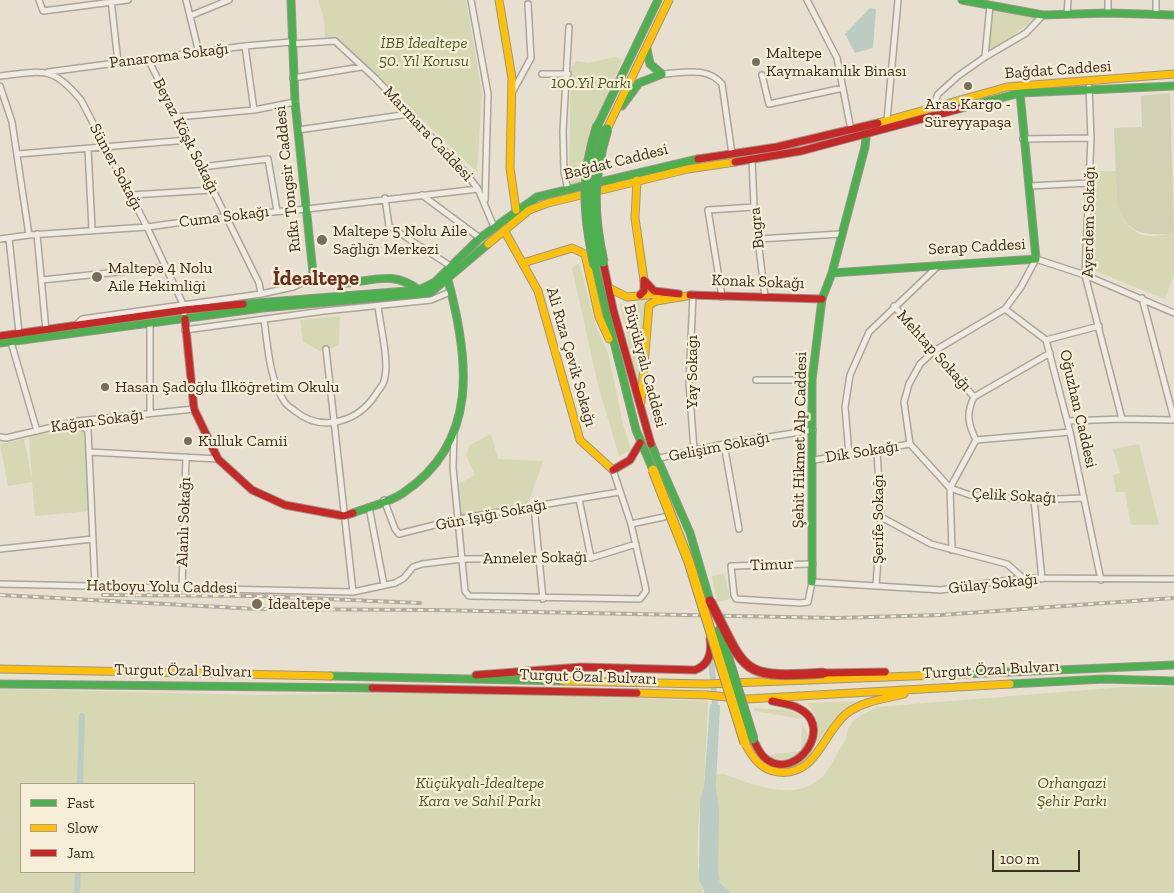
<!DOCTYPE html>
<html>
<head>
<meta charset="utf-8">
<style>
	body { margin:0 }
	#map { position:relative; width:1174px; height:893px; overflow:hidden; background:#e7e0d1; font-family:"Zilla Slab",serif }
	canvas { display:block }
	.legend { position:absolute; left:20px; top:783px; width:175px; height:90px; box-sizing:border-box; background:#f7eed8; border:1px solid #ada18e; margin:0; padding:6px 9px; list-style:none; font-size:15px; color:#3d2e20 }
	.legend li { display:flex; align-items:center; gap:10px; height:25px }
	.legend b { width:25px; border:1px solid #ada18e }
	.scale { position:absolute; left:992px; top:850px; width:88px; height:22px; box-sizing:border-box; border:2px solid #3d2e20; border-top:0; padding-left:6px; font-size:15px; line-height:18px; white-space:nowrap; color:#3d2e20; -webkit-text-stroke:4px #f7eed8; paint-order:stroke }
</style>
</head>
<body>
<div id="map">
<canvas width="1174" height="893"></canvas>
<ul class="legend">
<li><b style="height:6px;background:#4caf50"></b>Fast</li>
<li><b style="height:6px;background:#ffc107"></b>Slow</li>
<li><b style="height:6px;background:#c62828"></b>Jam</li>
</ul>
<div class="scale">100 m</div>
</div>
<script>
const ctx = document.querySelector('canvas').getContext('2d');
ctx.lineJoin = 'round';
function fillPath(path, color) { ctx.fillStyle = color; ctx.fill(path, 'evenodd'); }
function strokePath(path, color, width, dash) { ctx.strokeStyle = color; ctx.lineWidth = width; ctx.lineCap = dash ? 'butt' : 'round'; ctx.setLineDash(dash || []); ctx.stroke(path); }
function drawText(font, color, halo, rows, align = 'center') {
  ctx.font = font + ' "Zilla Slab",serif'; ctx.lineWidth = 4.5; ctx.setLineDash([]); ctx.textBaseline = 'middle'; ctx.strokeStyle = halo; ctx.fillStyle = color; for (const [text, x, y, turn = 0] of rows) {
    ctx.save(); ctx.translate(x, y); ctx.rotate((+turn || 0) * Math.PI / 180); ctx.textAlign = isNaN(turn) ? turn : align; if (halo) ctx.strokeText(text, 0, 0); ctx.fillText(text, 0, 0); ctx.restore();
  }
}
fillPath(new Path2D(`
	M318,0H466L482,93L477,172L335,37L325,38L324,19Z
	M993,9L1035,17L1034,20L995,48H989Z
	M614,57L623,59L588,139L580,183L569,184L571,67L577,61L589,63Z
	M1093,171H1116C1116,194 1115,225 1143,235C1151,238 1165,234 1174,234V275L1165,299L1090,269Z
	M579,263L596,326L608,353L623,424L631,450L619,456L598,385L572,268Z
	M645,299L639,395L620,304L630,306Z
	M340,316L339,345L322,352L303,342L300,320Z
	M84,430L91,511L35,516L32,482L8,486L0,444L24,439L32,481L29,435Z
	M491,434L498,459L543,461L528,504L460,515L457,485L475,475L466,455L470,445Z
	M1139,444L1159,525H1131L1125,492H1116L1113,475L1120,473L1113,449Z
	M724,573L730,599L717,602L712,576Z
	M1124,687H1174V893H730L720,883L718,873L716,774H724C756,786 802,805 827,771C833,762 837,753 843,744C846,740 846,735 848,730C852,718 867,712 877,707Z
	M0,689L258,695L480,692L708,701L704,787C697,807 694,876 704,893H0ZM21,784H194V872H21Z
	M856,701L836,717L816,744C820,727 818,717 807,703Z
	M754,708L787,710L801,716L802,719L754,711Z
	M802,725C821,745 790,767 769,757L767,755L801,751Z`), '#d6d7b3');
fillPath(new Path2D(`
	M1170,93L1174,234C1144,235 1127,236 1117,203L1114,128L1142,127L1141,96Z`), '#d1d1b3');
fillPath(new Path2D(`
	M870,8L876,9L873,48L855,53L845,34Z
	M710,704L720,705L716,786L719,812L718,872L720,883L731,893H705L699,880L700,800L704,787Z`), '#bcccc2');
strokePath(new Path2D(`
	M711,656L715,705
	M80,784L82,716
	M77,893L78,872`), '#bcccc2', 6);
const street = new Path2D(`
	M39,0L43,11L128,0
	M111,0L118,62
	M186,0L199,53
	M471,0L488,94L485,200
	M807,0L837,58L851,130
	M1108,13V0
	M1156,13V0
	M1067,14L1068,0
	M190,16L229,0
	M291,44L335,41L375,78L465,172L478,189L494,227
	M245,46L254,110
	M985,57L990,5
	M148,59L259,283L261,294
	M48,72L245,46L291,42
	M542,74H568
	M662,74C683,73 707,66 722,84L732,154
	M762,75L769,104L843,88
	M0,76C43,72 51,64 81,100L147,227L183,304L184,313
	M293,78L361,67
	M0,86L12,122L29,235
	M1089,87L1091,138L1085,275L1122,419
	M513,91L531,58L528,4
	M933,107L938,94L958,76L985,57L1026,33L1043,15
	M177,117L254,110L295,102
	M887,120L898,0
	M298,130L409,114
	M1023,139L1091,138
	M88,149L92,229
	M18,154L188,140
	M752,159L754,207L765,297
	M201,167L268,159L277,211
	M1029,186L1089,183
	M568,190L564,172L563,131L569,27
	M131,195L212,190
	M422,195L480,238
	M385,198L389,226L452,267
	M37,234L46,331
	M9,238L19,333
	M0,239L29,235L147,227L228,216L307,209L478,189
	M758,239L841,234
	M42,280L166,267
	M693,295L689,383L694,450
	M722,297L708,210L754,207
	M1142,298L1174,419
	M894,306L974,397
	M1005,309L1046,340L1070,432L1101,580
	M264,320C268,347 269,378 284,401C286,405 291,408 295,411C322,433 358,422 376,394C378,390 383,386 384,381C390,362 380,326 378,306
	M150,324V413
	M76,325L82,319L261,294L293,287L304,282L313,273
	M185,330L324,311L431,300L450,292
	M1046,340L1099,326
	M11,342L37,431
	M326,349L353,592
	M756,380H812
	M1067,421L1122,419L1174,420
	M73,422L88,430L95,586
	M454,432L453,468L465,591L469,596L640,599L646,591L645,585L631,524L613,470
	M0,437L6,438L78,421L194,409
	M976,440L1070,432
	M724,444L739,529
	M89,452L218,459
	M849,455L845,407L850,375L869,332L939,265
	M657,457L660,458L724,444L813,430
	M814,460L910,444
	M1083,498L1034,500L970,495L950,488L910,444L904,402L909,384L920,364L934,351L1005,309L1021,287L1036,259L1085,275L1174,313
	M579,499L591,558
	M384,500L395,529L399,534L458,519L619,492
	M1034,500L1042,579
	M534,506L543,599
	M369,507L384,585
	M881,517L931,544L1007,564L1023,578
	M631,524L664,517
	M0,549L93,539
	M952,550L950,488L976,440C968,424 966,413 974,397L1050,353
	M813,564L731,566L734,595L736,599L800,603L808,602L812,582L941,590L1023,578L1174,579
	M0,584L353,592L395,583L404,578L413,567L422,564L462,559L591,558L636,544
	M876,586L881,517L877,451
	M182,588L186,457`);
const fast = new Path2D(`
	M291,0L295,102L313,273C321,277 330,283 339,283C369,284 390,268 419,290
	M962,0L1043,15L1108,13L1174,15
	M647,49L650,64L662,74
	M974,105L1020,93L1174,86
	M622,106L639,83L662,74
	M598,125L658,0
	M595,266L636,430L653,470
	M832,273L1036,259L1020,93
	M243,304L419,290L435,282L480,238L537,197L698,159
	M0,343L263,308L430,293L488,244
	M651,444L690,533L710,601
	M353,513C368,507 389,503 403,493C480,442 469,358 448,280
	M812,582V380L822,299L832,273L865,147L867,129
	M964,674L1174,665
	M330,676L563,681
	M0,684L372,688
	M1010,684L1104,679L1174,681`);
const slow = new Path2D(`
	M499,0L512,78L510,168L516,210
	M878,123L1007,87L1174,74
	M607,129L669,0
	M637,180L635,218L644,280
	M504,230L538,291L580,440L613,470
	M488,244L529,210L548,203L688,169L735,162
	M523,263L572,248L585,254L599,317L609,339
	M609,288L627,297L658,294
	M641,402L649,305L656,301L693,295
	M0,669L330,676
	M563,681L706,684L964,674
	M637,693L707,695L747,699L1010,684
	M745,743C752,757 761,770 778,772C816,777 823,733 846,714C862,701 885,699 904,694`);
const jam = new Path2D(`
	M698,159L777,147L878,123
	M735,162L801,151L974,105
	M603,262L613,309L651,444
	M640,295L644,291V280L654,291L679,294
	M690,295L822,299
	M185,319L194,409L218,459L252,490L285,505L344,516L353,513
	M0,336L184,310L243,304
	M613,470L630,460L640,443
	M824,673L885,672
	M476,675L581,667L695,670C709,665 712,653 710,639
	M372,688L637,693
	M753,739C756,745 760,755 766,759C796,782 836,726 798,708C791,704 780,703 772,701`);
strokePath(street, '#ada599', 8);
strokePath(fast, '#9c958a', 9);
strokePath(slow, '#9c958a', 9);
strokePath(jam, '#9c958a', 9);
strokePath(street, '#efebe3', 5);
strokePath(fast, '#4caf50', 7);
strokePath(slow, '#ffc107', 7);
strokePath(jam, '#c62828', 7);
const rail = new Path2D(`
	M0,595L257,609L433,610L836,618L941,615L1174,598
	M103,595L258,596L420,603`);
strokePath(rail, '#afaaa2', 4);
strokePath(rail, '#f7eed8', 2, [5.5]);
const fastBridge = new Path2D(`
	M603,262C592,212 592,178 607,129
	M595,266C584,214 581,177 598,125
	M719,630L753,739`);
const slowBridge = new Path2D(`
	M653,470L689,562L745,743`);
const jamBridge = new Path2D(`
	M710,601C747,672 738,679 824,673`);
strokePath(fastBridge, '#928b80', 11, []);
strokePath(slowBridge, '#928b80', 11, []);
strokePath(jamBridge, '#928b80', 11, []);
strokePath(fastBridge, '#4caf50', 9);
strokePath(slowBridge, '#ffc107', 9);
strokePath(jamBridge, '#c62828', 9);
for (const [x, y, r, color] of [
	[756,62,5,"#786c5e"],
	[968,86,5,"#786c5e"],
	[322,240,6,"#786c5e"],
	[97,277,6,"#786c5e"],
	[105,387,5,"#786c5e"],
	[188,441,5,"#786c5e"],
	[257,604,6,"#786c5e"]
]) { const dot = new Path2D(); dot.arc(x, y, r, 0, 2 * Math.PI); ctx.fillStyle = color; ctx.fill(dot); strokePath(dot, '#f7eed8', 2); }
drawText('italic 16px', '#4d5a26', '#f7eed8', [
	["İBB İdealtepe",424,43],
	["50. Yıl Korusu",424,61],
	["100.Yıl Parkı",591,83],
	["Küçükyalı-İdealtepe",480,783],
	["Kara ve Sahil Parkı",480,801],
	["Orhangazi",1072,783],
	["Şehir Parkı",1072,801]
]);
drawText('16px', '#3d2e20', '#f7eed8', [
	["Maltepe",766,53],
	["Kaymakamlık Binası",766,71],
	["Aras Kargo -",968,104,"center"],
	["Süreyyapaşa",968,122,"center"],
	["Maltepe 5 Nolu Aile",333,231],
	["Sağlığı Merkezi",333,249],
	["Maltepe 4 Nolu",108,268],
	["Aile Hekimliği",108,286],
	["Hasan Şadoğlu İlköğretim Okulu",115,387],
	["Kulluk Camii",198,441],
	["İdealtepe",268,604]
], 'left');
drawText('16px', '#3d2e20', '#f7eed8', [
	["Panaroma Sokağı",169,56,-7],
	["Bağdat Caddesi",1058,70,-4],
	["Marmara Caddesi",428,134,47],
	["Beyaz Köşk Sokağı",186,136,63],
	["Bağdat Caddesi",616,162,-14],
	["Sümer Sokağı",116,167,62],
	["Rıfkı Tongsir Caddesi",288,179,-96],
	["Cuma Sokağı",224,217,-7],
	["Ayerdem Sokağı",1089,222,-89],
	["Bugra",757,228,-96],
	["Serap Caddesi",977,247,-3],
	["Konak Sokağı",758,282,2],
	["Mehtap Sokağı",934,351,48],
	["Ali Rıza Çevik Sokağı",571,357,74],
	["Büyükyalı Caddesi",645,366,75],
	["Yay Sokağı",692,372,-90],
	["Oğuzhan Caddesi",1078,409,77],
	["Kağan Sokağı",97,421,-8],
	["Şehit Hikmet Alp Caddesi",800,440,-89],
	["Gelişim Sokağı",719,447,-11],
	["Dik Sokağı",862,452,-9],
	["Çelik Sokağı",1014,496,3],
	["Gün Işığı Sokağı",491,515,-11],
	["Şerife Sokağı",878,519,-90],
	["Alanlı Sokağı",184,522,-88],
	["Anneler Sokağı",535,558,-1],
	["Timur",772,565,-2],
	["Gülay Sokağı",993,584,-6],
	["Hatboyu Yolu Caddesi",162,587,1],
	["Turgut Özal Bulvarı",991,670,-3],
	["Turgut Özal Bulvarı",183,671,1],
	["Turgut Özal Bulvarı",588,677,2]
]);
drawText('bold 21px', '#6b2e1e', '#f7eed8', [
	["İdealtepe",316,279]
]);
</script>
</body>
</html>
